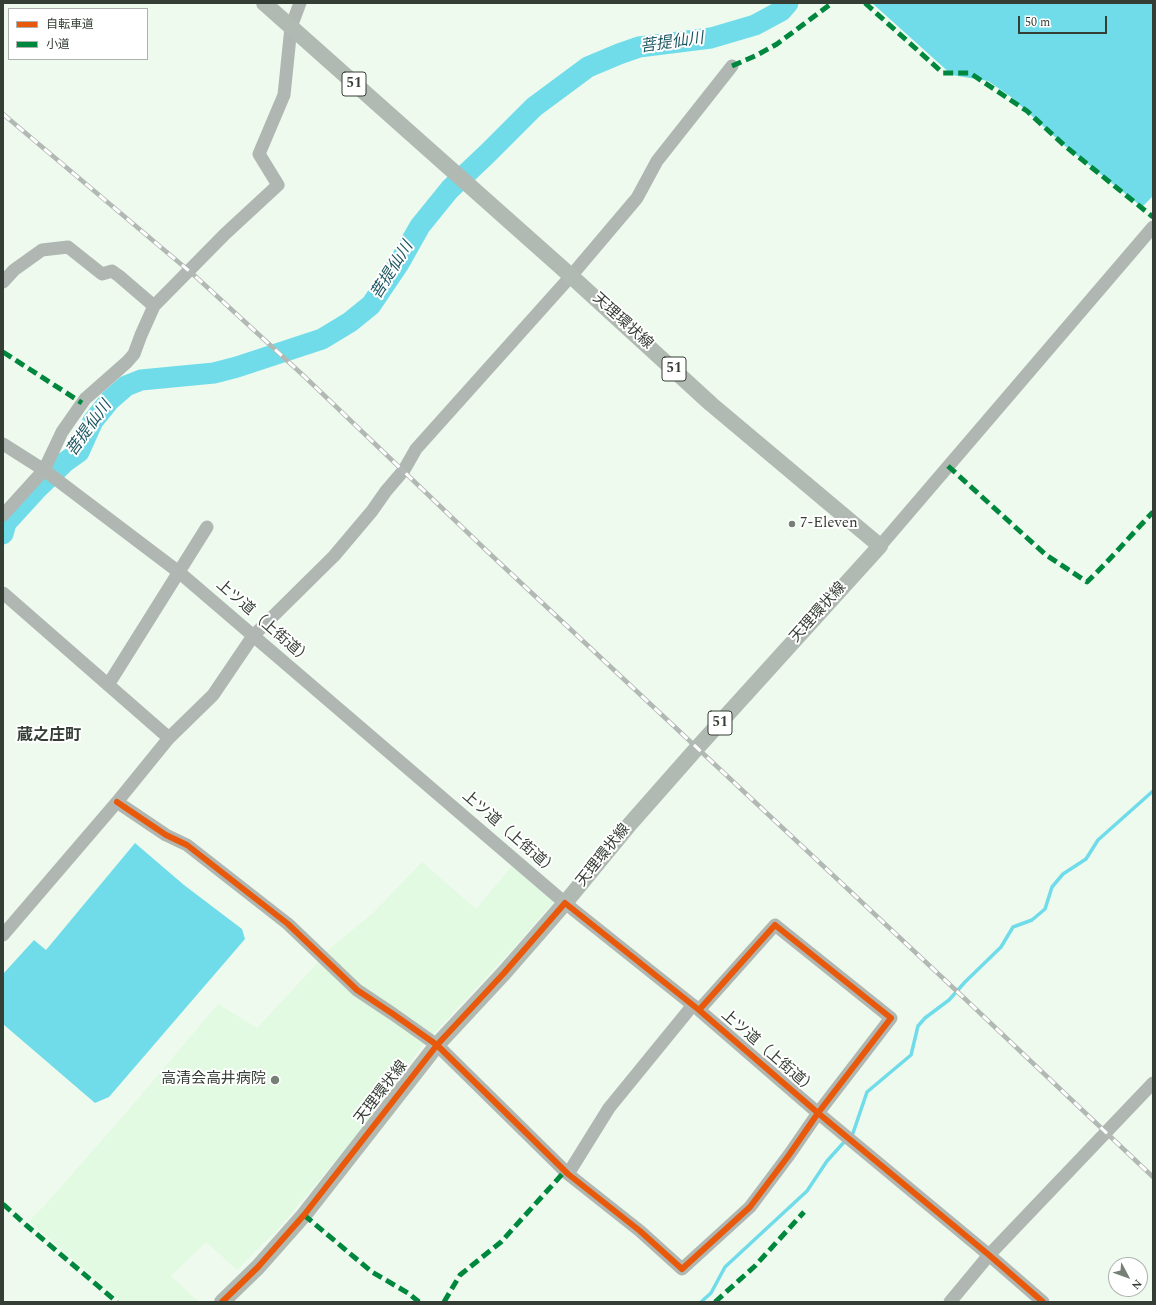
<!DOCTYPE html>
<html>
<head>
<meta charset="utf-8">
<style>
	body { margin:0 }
	#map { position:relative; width:1156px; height:1305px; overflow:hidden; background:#eefaee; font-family:Spectral,"Noto Sans JP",serif }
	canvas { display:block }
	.frame { position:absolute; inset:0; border:4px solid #353e35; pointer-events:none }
	.legend { position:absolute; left:8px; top:8px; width:140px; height:52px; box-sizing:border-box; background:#fff; border:1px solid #aeb2ae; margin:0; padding:5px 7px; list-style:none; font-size:12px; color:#353e35 }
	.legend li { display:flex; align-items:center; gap:8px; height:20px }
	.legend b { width:20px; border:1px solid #aeb2ae }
	.north { position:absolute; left:1108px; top:1257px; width:40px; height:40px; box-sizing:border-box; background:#fff; border:1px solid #aeb2ae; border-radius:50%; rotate:131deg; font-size:11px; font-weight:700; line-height:16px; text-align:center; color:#353e35 }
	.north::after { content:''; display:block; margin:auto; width:14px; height:18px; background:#768076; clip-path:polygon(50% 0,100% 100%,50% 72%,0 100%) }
	.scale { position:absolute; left:1018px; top:16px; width:89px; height:18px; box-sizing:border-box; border:2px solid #353e35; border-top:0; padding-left:5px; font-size:12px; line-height:14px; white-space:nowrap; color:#353e35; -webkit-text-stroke:3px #fff; paint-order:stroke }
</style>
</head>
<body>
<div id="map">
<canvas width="1156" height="1305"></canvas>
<div class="frame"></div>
<ul class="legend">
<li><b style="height:5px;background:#e8590c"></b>自転車道</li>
<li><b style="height:5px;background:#00873e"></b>小道</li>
</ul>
<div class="north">N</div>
<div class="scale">50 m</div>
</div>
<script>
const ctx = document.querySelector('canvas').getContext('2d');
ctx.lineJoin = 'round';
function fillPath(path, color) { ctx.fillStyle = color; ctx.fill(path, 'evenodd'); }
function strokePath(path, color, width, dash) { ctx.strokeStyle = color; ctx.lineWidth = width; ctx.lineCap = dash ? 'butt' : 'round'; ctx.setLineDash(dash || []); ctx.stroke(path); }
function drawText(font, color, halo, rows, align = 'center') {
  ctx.font = font + ' Spectral,"Noto Sans JP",serif'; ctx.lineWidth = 4; ctx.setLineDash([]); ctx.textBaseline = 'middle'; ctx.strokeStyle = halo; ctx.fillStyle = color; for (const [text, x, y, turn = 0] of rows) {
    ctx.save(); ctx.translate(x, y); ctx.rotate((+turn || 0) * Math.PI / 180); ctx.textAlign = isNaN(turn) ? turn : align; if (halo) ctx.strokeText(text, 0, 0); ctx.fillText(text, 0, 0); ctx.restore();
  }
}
fillPath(new Path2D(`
	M422,862L476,909L513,865L554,901L511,951L422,1046L359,1133L278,1229L237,1270L206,1242L171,1276L199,1302H122L29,1221L45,1205L125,1114L218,1004L257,1028L313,968L322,955L372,914Z`), '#e2f9e2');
fillPath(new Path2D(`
	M872,3H1153V196L1142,207L1065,146L1011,97L988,81L952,75Z
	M135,843L184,885L242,929L245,939L109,1097L95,1103L3,1024V974L34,940L46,950Z`), '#70dcea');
strokePath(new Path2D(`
	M850,1136L853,1133L867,1092L911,1055L918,1026L925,1018L949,1000L965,982L1001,947L1013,927L1032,920L1045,909L1052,887L1063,874L1086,859L1098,840L1153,791
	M701,1302L711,1293L725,1267L807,1191L827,1161L846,1140`), '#70dcea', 3.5);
strokePath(new Path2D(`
	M3,534L6,523L37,489L65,462L79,452L93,421L110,400L126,386L141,380L214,373L237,367L322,339L350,322L371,305L398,265L420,226L450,189L487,154L534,107L588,67L619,54L639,47L711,38L755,25L781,11L788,3`), '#70dcea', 21);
strokePath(new Path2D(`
	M3,282L14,270L42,250L68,247L102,274L112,271L119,276L154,306
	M3,444L44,470L180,573L565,903L699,1010L818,1113L989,1255L1043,1302
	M3,515L44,470L62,432L85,399L127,362L134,354L141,335L154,306L225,234L278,185L259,154L284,95L291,27L300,3
	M880,546L1153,227
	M3,593L169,738
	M108,685L207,527
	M117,802L166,835L187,845L288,924L357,990L393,1014L437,1045L568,1174L640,1231L682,1269L750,1207L789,1155L818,1113L891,1018L775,925L699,1010
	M3,935L117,802L169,738L213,695L253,636L334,556L372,511L386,491L404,470L416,449L571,276L637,198L657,161L732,66
	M568,1174L609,1108L693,1005
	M950,1302L989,1255L1153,1083`), '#b0b7b3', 13);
strokePath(new Path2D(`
	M222,1302L258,1267L304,1215L437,1045L504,973L565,903L630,824L697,748L880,546L711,404L571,276L264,3`), '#b1b9b3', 16);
const rail = new Path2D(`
	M3,114L195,276L305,377L488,552L962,996L1153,1177`);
strokePath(rail, '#b2b9b4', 4.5);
strokePath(rail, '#fff', 3, [9]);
strokePath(new Path2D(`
	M865,3L943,73H970L1027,111L1065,146L1153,217
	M732,66L757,55L777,44L832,3
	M3,352L82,403
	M948,466L1046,555L1087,582C1110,560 1131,535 1153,512
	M3,1204L26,1225L117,1302
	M304,1215L372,1272L408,1293L419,1302
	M444,1302L460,1275L501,1242L565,1171
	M715,1302L755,1266L804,1212`), '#00873e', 5, [10, 5]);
strokePath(new Path2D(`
	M117,802L166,835L187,845L288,924L357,990L393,1014L437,1045L568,1174L640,1231L682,1269L750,1207L789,1155L818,1113L891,1018L775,925L699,1010
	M222,1302L258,1267L304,1215L437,1045L504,973L565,903L699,1010L818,1113L989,1255L1043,1302`), '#e8590c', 6);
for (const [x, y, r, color] of [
	[792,524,4,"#768076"],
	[275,1080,5,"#768076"]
]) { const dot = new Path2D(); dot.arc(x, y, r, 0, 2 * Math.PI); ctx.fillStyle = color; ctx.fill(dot); strokePath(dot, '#fff', 1.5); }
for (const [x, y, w] of [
	[354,84,24],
	[674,369,24],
	[720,723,24]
]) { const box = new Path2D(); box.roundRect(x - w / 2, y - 12, w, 24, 3); ctx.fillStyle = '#fff'; ctx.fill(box); strokePath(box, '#353e35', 1); }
drawText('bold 14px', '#353e35', null, [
	["51",354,84],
	["51",674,369],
	["51",720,723]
]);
drawText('15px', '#353e35', '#fff', [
	["天理環状線",622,322,42],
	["天理環状線",819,613,-48],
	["上ツ道（上街道）",263,623,41],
	["上ツ道（上街道）",509,834,41],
	["天理環状線",604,856,-51],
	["上ツ道（上街道）",768,1053,41],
	["天理環状線",382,1093,-52]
]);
drawText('15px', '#353e35', '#fff', [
	["7-Eleven",800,524],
	["高清会高井病院",266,1080,"right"]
], 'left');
drawText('italic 16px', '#1c5761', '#fff', [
	["菩提仙川",672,44,-8],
	["菩提仙川",393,271,-58],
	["菩提仙川",90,429,-54]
]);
drawText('bold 16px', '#353e35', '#fff', [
	["蔵之庄町",49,737]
]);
</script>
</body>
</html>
